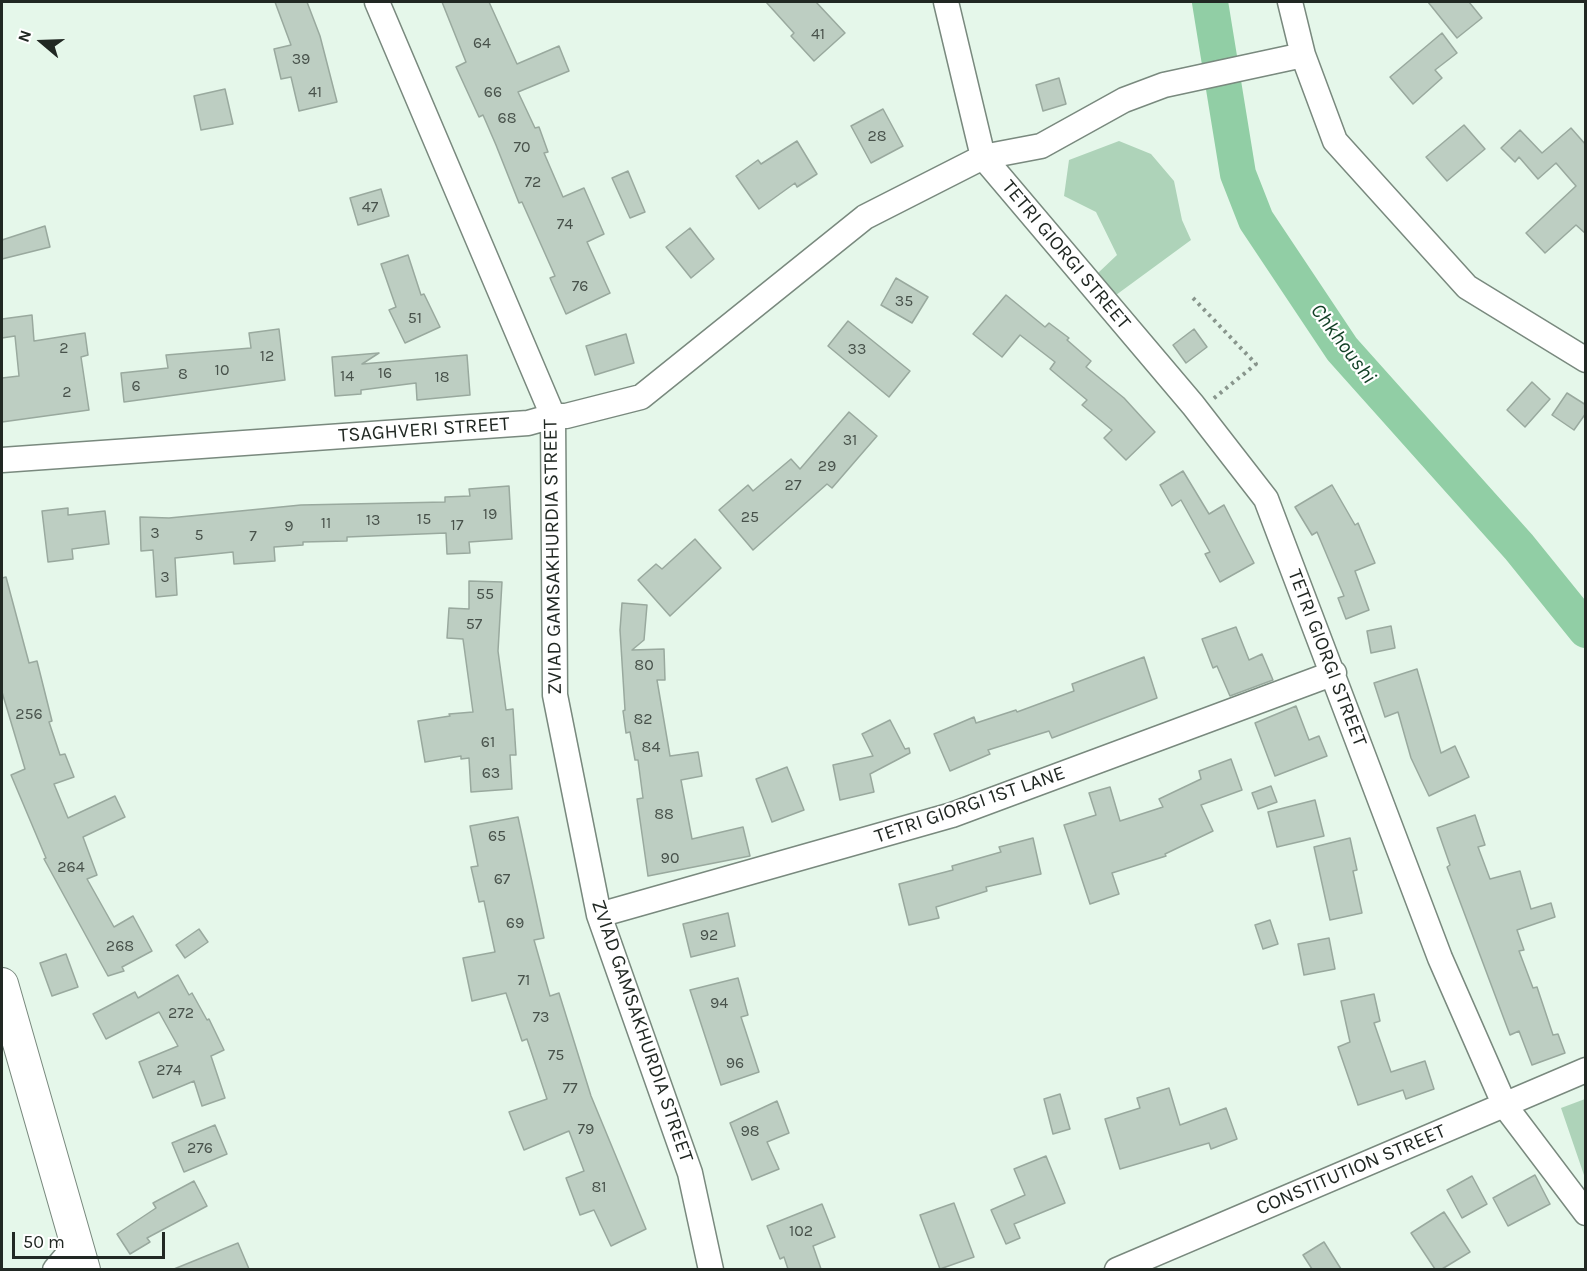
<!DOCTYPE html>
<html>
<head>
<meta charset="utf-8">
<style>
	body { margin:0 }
	#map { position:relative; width:1587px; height:1271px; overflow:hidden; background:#e5f7ea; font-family:Karla,sans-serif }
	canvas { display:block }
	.frame { position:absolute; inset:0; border:3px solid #212823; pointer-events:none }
	.north { position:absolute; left:12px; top:12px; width:60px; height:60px; -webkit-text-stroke:4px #fff; paint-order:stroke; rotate:289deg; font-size:16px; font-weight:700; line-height:24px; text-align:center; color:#212823 }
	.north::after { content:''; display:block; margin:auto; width:21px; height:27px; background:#212823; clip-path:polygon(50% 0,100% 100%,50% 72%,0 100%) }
	.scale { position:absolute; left:12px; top:1232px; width:153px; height:27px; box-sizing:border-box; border:3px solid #212823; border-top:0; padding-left:8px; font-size:18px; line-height:21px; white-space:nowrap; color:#212823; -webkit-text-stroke:4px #fff; paint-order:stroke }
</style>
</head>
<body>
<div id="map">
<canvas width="1587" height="1271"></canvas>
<div class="frame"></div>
<div class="north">N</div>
<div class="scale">50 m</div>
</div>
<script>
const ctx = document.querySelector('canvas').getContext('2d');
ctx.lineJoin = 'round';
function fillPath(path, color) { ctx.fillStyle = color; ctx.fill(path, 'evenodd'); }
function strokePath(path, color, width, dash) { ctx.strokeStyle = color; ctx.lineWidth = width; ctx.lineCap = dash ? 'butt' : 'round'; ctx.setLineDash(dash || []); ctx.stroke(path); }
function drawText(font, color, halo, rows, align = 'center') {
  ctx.font = font + ' Karla,sans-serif'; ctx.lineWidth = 4.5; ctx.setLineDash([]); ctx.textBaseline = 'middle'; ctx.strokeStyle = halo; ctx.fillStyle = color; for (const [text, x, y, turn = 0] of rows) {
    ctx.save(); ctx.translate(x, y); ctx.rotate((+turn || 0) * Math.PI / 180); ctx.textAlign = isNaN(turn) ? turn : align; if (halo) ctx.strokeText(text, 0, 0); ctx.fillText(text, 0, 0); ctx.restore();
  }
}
fillPath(new Path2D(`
	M1119,141L1151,154L1174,181L1182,220L1191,240L1116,295L1098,273L1117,255L1096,212L1064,196L1069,160Z
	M1585,1099H1586L1585,1178L1561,1108Z`), '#aed3b9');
strokePath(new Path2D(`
	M1210,2L1238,174L1256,220L1342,349L1519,547L1586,630`), '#91cea5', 36);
const building = new Path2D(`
	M275,2H307L320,36L337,102L299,111L291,77L281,79L274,49L291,45Z
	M442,2H489L517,64L559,46L569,71L518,92L535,128L539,127L548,152L544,153L563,197L584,188L604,234L587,242L610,293L566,314L550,278L555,276L522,202L519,203L496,145L483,115L479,117L456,67L466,62Z
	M766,2H816L845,33L814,61L791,36L794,33Z
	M1428,2H1469L1482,18L1457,38Z
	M1442,33L1457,53L1435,70L1442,78L1413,104L1390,77Z
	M1059,78L1066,104L1043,111L1036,85Z
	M225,89L233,124L201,130L194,96Z
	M883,109L903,146L871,163L851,126Z
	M1464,125L1485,149L1447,181L1426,157Z
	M1571,128L1586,145V234L1576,225L1545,253L1526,233L1576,186L1556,163L1538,179L1519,157L1515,162L1501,148L1520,130L1542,153Z
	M797,141L817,174L797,187L795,183L759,209L736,176L758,160L761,164Z
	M628,171L645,212L630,218L612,178Z
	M381,189L389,216L358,225L350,198Z
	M45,226L50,247L2,259V240Z
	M690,228L714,259L691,278L666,247Z
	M408,255L421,295L424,294L440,327L405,343L389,310L396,307L381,264Z
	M896,278L928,297L912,323L881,305Z
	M1006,295L1045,327L1049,323L1069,338L1067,340L1091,361L1086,367L1124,398L1155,432L1126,460L1104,438L1112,430L1082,405L1087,400L1050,369L1055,362L1020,335L1002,357L973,334Z
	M32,315L34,341L85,333L88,355L81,357L89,410L2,422V378L19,376L15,336L2,338V319Z
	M848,321L910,371L889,397L828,346Z
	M279,329L285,380L124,402L121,373L168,368L166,355L251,348L249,333Z
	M1194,329L1207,347L1186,363L1173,345Z
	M626,334L634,363L595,375L586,346Z
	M379,353L362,364L467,355L470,395L417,400L416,383L361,390V394L335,396L332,357Z
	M1532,382L1550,399L1525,427L1507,410Z
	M1567,393L1586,405V413L1574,430L1552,415Z
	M849,412L877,436L832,488L827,484L753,550L719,510L748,485L753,491L791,459L800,469Z
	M1183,471L1209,514L1224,505L1254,563L1220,582L1205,554L1210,552L1181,500L1172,506L1160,485Z
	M1332,485L1355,525L1358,523L1375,563L1355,571L1369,610L1346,619L1338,598L1344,596L1317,532L1312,535L1295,507Z
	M509,486L512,539L469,542L470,553L447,554L446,533L347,537V541L303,542V545L274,547L275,561L234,564L233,552L175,558L177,595L156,597L153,550L141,551L140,517L169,518L301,505L445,502V497L470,496L469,489Z
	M68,508V515L105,511L109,544L72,549L73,559L48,562L42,511Z
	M695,539L721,568L670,616L638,580L656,564L662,569Z
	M6,577L29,663L37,661L52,721L49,722L60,755L65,754L74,777L54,784L68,818L115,796L125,817L83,837L97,875L87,879L114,927L133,916L152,951L122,967L124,971L108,976L44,859L46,858L11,775L25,769L2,692V578Z
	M469,581L502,582L498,651L506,710L513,709L516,755H510L512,789L471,792L469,758L461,759V756L425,762L418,721L450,716L449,714L473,712L463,639L447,638L449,608L469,609Z
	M622,603L647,605L644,640L632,650L664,649L665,680H657L670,756L698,752L702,776L681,780L692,839L743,827L750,856L648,876L637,799L643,798L638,760H635L630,732L626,733L623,711L625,710L620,630Z
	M1391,626L1395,648L1371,653L1367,631Z
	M1236,627L1249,660L1262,654L1273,680L1230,696L1217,666L1213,668L1202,639Z
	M1144,657L1157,698L1052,738L1049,731L988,750L990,754L950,771L934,734L974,717L976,723L1016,710L1017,712L1074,691L1072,684Z
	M1417,669L1441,753L1455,746L1469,777L1429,796L1411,758L1398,712L1385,717L1374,683Z
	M1296,706L1309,740L1319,736L1327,756L1275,776L1255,723Z
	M890,720L905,749L909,748L910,753L870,774L874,792L840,800L833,765L873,756L862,734Z
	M1231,759L1242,790L1201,805L1213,831L1165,854L1166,856L1112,873L1119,894L1090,904L1064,825L1096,815L1089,793L1110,787L1120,821L1163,807L1159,799L1201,779L1199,771Z
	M787,767L804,810L772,822L756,779Z
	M1271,786L1277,802L1258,809L1252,793Z
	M1315,800L1324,836L1277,847L1268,812Z
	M1475,815L1485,845L1478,847L1490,879L1520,871L1531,909L1551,903L1555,917L1517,930L1524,950L1519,951L1533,988L1537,987L1553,1035L1558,1034L1565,1053L1532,1065L1519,1031L1510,1035L1447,867L1450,865L1437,828Z
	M518,817L544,938L534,940L550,996L559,993L591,1096L646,1229L611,1246L594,1210L580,1215L566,1178L584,1171L569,1131L524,1150L509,1112L547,1099L527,1039L522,1041L506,993L472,1001L463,958L495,952L484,901L479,902L471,867L478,866L470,826Z
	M1033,838L1041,874L986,887L987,891L936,907L939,918L909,925L899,884L953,870L952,866L1001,852L999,847Z
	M1350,838L1357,870L1353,871L1362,913L1330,920L1314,847Z
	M728,913L735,946L691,957L683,924Z
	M1270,920L1278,944L1263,949L1255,925Z
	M199,929L208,942L185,958L176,945Z
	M1329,938L1335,969L1304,975L1298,944Z
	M66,954L78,987L52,996L40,963Z
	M178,975L189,995L192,993L207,1020L209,1019L224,1050L211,1056L225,1098L202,1106L194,1081L153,1098L139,1062L178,1046L159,1012L106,1039L93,1014L135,992L138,998Z
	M738,978L748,1015L741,1017L759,1072L721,1085L690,990Z
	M1374,994L1380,1021L1374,1023L1391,1072L1425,1061L1434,1089L1406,1099L1403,1090L1358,1105L1338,1047L1350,1042L1341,1001Z
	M1169,1088L1180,1125L1226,1108L1237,1139L1211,1149L1209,1143L1120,1169L1105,1119L1140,1108L1137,1098Z
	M1060,1094L1070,1129L1053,1134L1044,1099Z
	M777,1101L789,1133L767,1142L779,1169L752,1180L730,1123Z
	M215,1125L227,1154L184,1172L172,1143Z
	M1046,1156L1065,1203L1014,1224L1020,1238L1006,1244L991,1210L1025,1195L1014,1169Z
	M1535,1175L1550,1204L1508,1226L1493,1198Z
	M1472,1176L1487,1204L1462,1218L1447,1190Z
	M194,1181L207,1206L147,1238L150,1242L130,1254L117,1234L156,1208L153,1203Z
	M954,1203L974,1257L940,1269L920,1215Z
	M822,1204L835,1237L813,1246L821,1269H788L784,1257L780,1259L767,1226Z
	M1444,1212L1470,1252L1442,1269H1435L1411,1233Z
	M1324,1242L1341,1269H1312L1303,1255Z
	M238,1243L249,1269H174Z`);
fillPath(building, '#bdcec2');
strokePath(building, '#99a99e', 1.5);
const minor = new Path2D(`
	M377,2L553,416L555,695L599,915L690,1173L711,1270
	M946,2L983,157L1193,405L1266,499L1440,958L1505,1106L1586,1213
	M1290,2L1303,55L1335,141L1467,287L1586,360
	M2,460L528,423L553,416H566L641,397L865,217L983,157L1041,146L1124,100L1164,85L1303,55
	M599,915L952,815L1334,673
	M55,1270L76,1245
	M1117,1270L1586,1070`);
const major = new Path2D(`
	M2,984L84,1270`);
strokePath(minor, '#79897e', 27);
strokePath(major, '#79897e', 34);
strokePath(new Path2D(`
	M1193,298L1256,364L1213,399`), '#88958c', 4, [3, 4.5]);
strokePath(minor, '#fff', 24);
strokePath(major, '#fff', 32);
drawText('16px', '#48524b', null, [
	["41",818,34],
	["64",482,43],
	["39",301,59],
	["41",315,92],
	["66",493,92],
	["68",507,118],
	["28",877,136],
	["70",522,147],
	["72",533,182],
	["47",370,207],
	["74",565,224],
	["76",580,286],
	["35",904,301],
	["51",415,318],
	["2",64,348],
	["33",857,349],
	["12",267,356],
	["10",222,370],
	["16",385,373],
	["8",183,374],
	["14",347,376],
	["18",442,377],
	["6",136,386],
	["2",67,392],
	["31",850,440],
	["29",827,466],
	["27",793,485],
	["19",490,514],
	["25",750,517],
	["15",424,519],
	["13",373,520],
	["11",326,523],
	["17",457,525],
	["9",289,526],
	["3",155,533],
	["5",199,535],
	["7",253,536],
	["3",165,577],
	["55",485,594],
	["57",474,624],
	["80",644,665],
	["256",29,714],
	["82",643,719],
	["61",488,742],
	["84",651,747],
	["63",491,773],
	["88",664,814],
	["65",497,836],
	["90",670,858],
	["264",71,867],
	["67",502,879],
	["69",515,923],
	["92",709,935],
	["268",120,946],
	["71",524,980],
	["94",719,1003],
	["272",181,1013],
	["73",541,1017],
	["75",556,1055],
	["96",735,1063],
	["274",169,1070],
	["77",570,1088],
	["79",586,1129],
	["98",750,1131],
	["276",200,1148],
	["81",599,1187],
	["102",801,1231]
]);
drawText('20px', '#212823', '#fff', [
	["TETRI GIORGI STREET",1066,255,50],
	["TSAGHVERI STREET",424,430,-4],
	["ZVIAD GAMSAKHURDIA STREET",553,557,-91],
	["TETRI GIORGI STREET",1327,658,69],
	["TETRI GIORGI 1ST LANE",970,805,-19],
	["ZVIAD GAMSAKHURDIA STREET",642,1031,71],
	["CONSTITUTION STREET",1351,1170,-23]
]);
drawText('italic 21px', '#103f24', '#fff', [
	["Chkhoushi",1343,344,53]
]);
</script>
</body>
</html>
